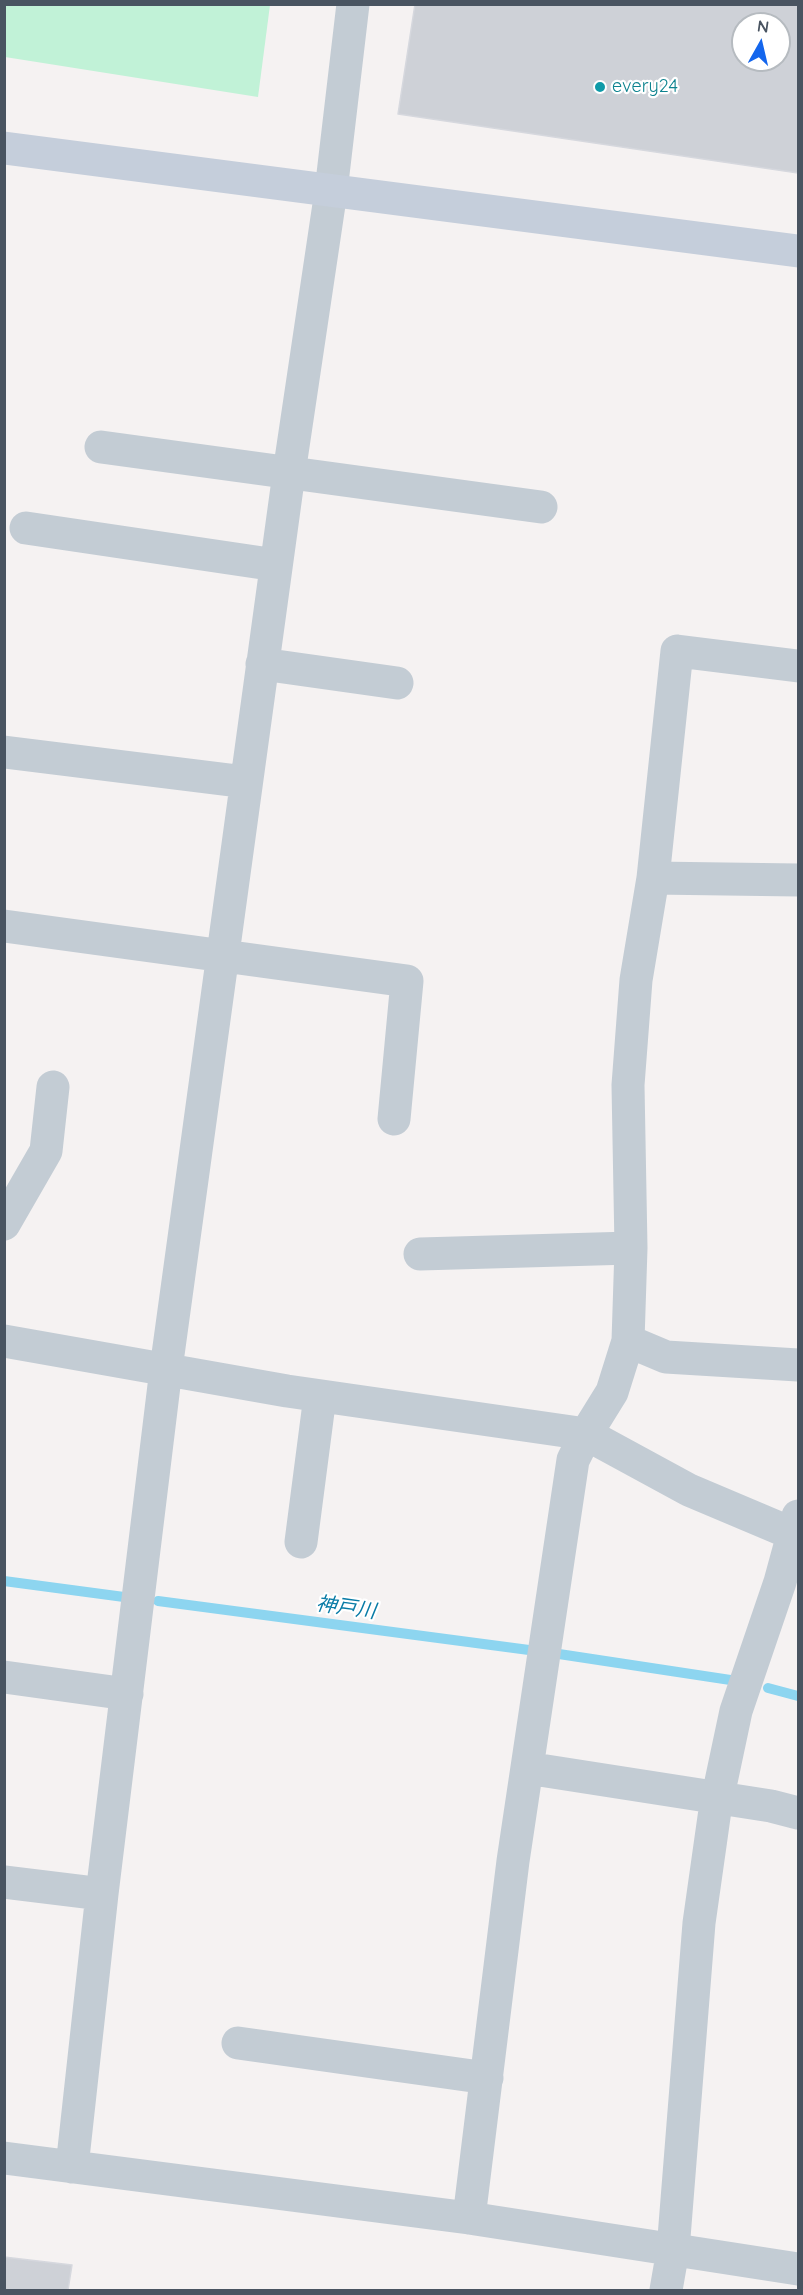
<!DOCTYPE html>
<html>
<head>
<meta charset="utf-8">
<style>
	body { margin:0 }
	#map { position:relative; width:803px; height:2295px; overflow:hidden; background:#f5f2f2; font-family:Quicksand,sans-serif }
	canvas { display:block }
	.frame { position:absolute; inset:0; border:6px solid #495461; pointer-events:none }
	.north { position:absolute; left:731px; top:12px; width:60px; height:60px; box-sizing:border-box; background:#fff; border:2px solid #b6bbc0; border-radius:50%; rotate:8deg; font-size:16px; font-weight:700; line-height:24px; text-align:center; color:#495461 }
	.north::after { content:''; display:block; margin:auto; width:21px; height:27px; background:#1466ed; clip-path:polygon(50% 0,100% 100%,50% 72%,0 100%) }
</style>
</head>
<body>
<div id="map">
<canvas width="803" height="2295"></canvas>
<div class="frame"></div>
<div class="north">N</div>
</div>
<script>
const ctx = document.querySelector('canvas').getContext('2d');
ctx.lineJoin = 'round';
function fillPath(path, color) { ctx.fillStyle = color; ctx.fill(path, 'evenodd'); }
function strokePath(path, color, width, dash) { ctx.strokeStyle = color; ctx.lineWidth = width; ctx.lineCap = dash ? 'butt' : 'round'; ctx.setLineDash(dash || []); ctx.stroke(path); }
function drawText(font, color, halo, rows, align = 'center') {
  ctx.font = font + ' Quicksand,"Noto Sans JP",sans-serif'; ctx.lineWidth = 4.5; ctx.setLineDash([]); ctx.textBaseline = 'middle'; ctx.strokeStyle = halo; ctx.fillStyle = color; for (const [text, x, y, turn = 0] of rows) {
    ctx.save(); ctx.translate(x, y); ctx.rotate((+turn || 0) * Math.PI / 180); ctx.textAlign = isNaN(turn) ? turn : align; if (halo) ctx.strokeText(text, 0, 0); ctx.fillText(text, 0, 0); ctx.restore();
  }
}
fillPath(new Path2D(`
	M4,5H270L258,97L5,57Z`), '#c1f2d7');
strokePath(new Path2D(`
	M4,1581L124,1597
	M158,1601L529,1650
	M559,1654L737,1681
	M768,1688L798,1696`), '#8dd5f0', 10);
const building = new Path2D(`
	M415,4H798V173L398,114ZM743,24H779V60H743Z
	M4,2257L72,2265L68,2290H4Z`);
fillPath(building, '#ced1d7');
strokePath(building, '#d6d8de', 1.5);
strokePath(new Path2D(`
	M101,447L541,507
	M26,528L276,565
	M262,664L397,683
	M4,752L246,782
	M653,878L798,880
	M4,926L407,981L394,1119
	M4,1224L46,1151L53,1087
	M420,1254L631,1248
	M4,1341L287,1391L586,1434L689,1490L798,1536
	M628,1341L666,1357L798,1365
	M301,1542L320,1396
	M4,1677L127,1694
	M527,1768L771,1806L798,1813
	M4,1882L102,1894
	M238,2043L487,2078
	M4,2158L469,2218L798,2269
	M72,2167L102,1894L166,1369L289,473L331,191L353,4
	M469,2218L513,1861L573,1460L586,1434L612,1392L628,1341L631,1248L628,1085L636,980L653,878L677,651L798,666
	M666,2290L673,2250L699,1923L715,1810L736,1711L780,1582L798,1516`), '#c3ccd4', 33);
strokePath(new Path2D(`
	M4,148L798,251`), '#c5cedb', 33);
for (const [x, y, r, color] of [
	[600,87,6,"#0f9aa8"]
]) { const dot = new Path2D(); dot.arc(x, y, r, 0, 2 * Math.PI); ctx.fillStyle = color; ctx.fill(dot); strokePath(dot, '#fff', 2); }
drawText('18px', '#0d838f', '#fff', [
	["every24",612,87]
], 'left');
drawText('italic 20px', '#087ba6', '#fff', [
	["神戸川",346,1608,8]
]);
</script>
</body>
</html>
